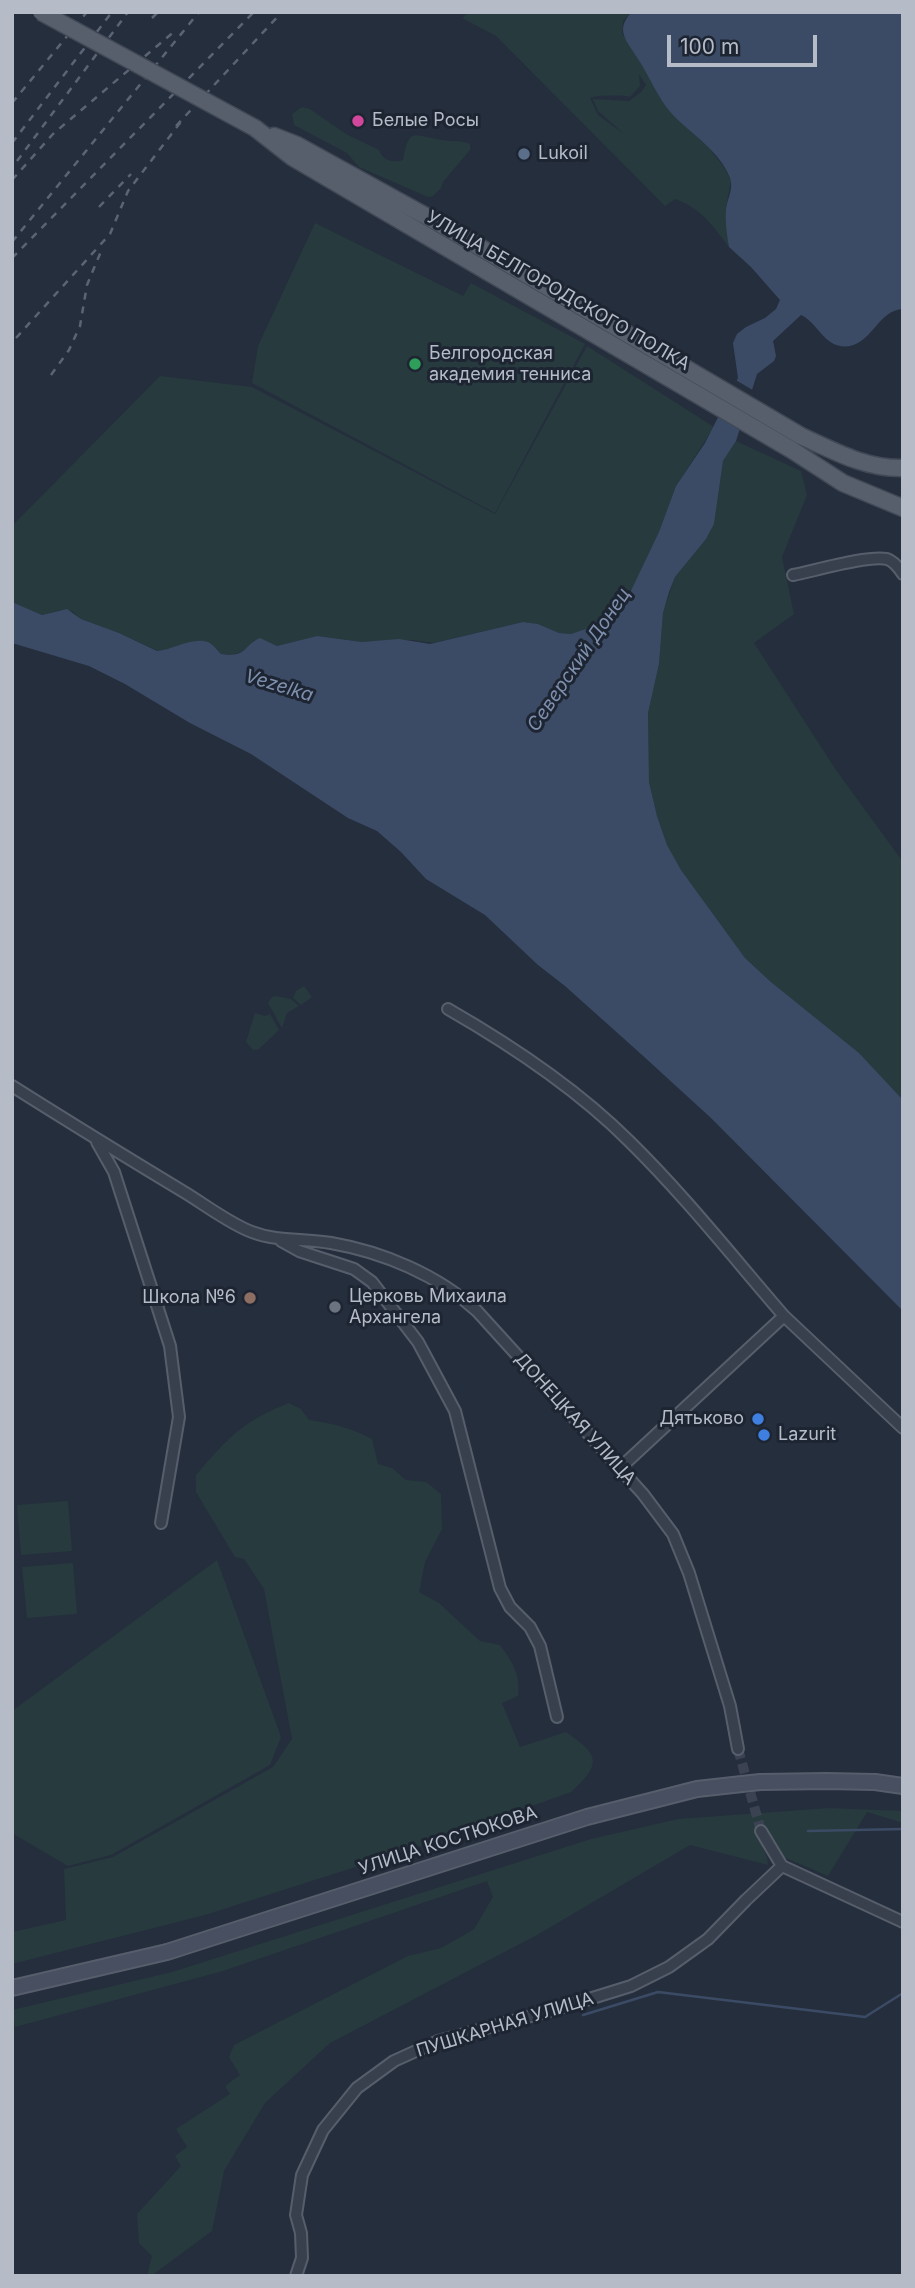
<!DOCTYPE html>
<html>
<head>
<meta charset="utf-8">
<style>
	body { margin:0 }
	#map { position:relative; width:915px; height:2288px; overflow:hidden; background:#252e3d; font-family:Inter,sans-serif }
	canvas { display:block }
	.frame { position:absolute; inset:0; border:14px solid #b5bcc8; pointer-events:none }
	.scale { position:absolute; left:667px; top:35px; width:150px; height:32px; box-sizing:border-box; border:4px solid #b5bcc8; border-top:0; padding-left:9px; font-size:21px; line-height:24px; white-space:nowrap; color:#b5bcc8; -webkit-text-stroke:5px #1e2532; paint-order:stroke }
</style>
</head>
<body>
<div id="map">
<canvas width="915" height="2288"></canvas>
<div class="frame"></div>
<div class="scale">100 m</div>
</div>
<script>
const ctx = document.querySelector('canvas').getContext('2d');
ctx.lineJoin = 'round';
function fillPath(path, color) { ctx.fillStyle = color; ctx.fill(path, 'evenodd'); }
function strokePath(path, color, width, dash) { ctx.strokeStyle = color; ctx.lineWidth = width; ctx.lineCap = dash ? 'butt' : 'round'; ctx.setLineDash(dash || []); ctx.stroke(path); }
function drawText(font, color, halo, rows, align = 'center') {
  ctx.font = font + ' Inter,sans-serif'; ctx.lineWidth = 6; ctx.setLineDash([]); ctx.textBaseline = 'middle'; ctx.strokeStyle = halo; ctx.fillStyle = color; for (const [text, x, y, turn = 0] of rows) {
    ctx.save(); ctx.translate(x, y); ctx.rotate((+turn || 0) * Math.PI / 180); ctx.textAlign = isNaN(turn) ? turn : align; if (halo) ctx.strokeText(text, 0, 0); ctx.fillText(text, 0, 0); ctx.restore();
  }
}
fillPath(new Path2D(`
	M469,12H632L623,21L622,33L633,51L644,62L673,115L708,147L724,167L731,181L726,206L729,247C713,226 701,208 675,199L665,206L496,36L462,18ZM639,74L646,85L641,92L629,101L593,99L598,111L624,134L598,115L590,98C596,95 622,95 630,97L640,86Z
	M302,107L310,109L346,134L379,150C383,161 393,163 403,160C409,125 415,136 442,140C452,142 461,140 470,144V150L443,182L441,188L433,196L428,197L359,167L347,153L294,125L292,114Z
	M315,223L463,296L471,283L585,344L495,513L252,383L258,346Z
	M587,346L714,427L676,486L659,533L620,615L618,618L605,624L571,634L559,633L538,624L523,622L433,643L413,640L362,642L317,636L277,646L263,640L253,641C246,653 234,656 221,654C218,651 216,648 213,645C200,634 171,650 158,651L119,633L81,619L72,611L61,610L42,615L12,602V526L160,376L252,387L495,514Z
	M736,441L801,471L807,495L782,557L794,614L754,643L836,770L903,862V1100L859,1053L771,982L745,958L681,870L667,845L657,816L649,782L648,713L659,664L663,613L675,577L706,539L714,524L723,461Z
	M304,986L312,997L301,1005L293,998L296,991Z
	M276,996L291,999L299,1006L287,1013L282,1028L268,1003L272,997Z
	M255,1013L265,1016L270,1014L279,1030L259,1049L253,1050L246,1042Z
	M289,1403L301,1409L309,1420C331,1423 352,1428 372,1439L378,1464L392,1468L406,1480L426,1482L441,1494L442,1529L425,1562L419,1592L439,1603L480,1641L500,1645C512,1661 521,1675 518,1696L502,1703L520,1747L566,1732C600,1755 602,1764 571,1792L415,1848L205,1915L12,1964V1932L66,1920L64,1869L113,1857L273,1767L292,1739L264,1589L244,1559L235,1557L196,1492V1475C227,1439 242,1421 289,1403Z
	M68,1501L72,1551L21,1555L17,1505Z
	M217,1560L281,1737L270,1765L111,1855L68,1866L15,1835L12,1830V1711Z
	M73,1563L77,1614L27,1618L22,1567Z
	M829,1808L903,1811V1823L867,1812L828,1876L781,1856L765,1826L755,1829L767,1857L768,1865L690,1845L537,1935L330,2043L265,2103L224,2171L212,2231L151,2276H147L152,2256L139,2243L137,2214L181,2166L175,2156L187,2147L176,2129L230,2094L225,2086L240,2075L229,2057L234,2045L408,1956L441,1948L459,1938L474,1929L493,1897L487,1881L223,1971L15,2027L12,2010L172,1972L591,1839L678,1819Z`), '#273a3e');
fillPath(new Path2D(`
	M632,12H903V309C879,310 873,341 850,346C824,350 819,323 801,315L773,341L776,356L774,361L757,374L736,441L723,461L714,524L706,539L675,577L669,592L663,613L659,664L648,713L649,782L657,816L667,845L681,870L745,958L771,982L859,1053L903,1100V1311L711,1118L641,1054L565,986L538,965L485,915L426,879L401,852L377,831L348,818L251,754L190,723L125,684L89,666L12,643V602L42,615L67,609L81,619L119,633L157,651C173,650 191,637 208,642C213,644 217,650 221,654C248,658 243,645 260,638L277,646L317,636L362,642L399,639L430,644L523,622L538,624L559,633L571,634L618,618L659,532L676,486L705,443L738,378L733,343L737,334L746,327L765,318L776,309L780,300L751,267L729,247C727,235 725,222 726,209C727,199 734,189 730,178C720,151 691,134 672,114C657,97 650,77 638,59C627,41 614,30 632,12Z`), '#3c4b65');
fillPath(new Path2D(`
	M734,379L756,392L744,430L717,414Z`), '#252e3d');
strokePath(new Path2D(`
	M808,1831L903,1829
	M583,2015L658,1992L865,2017L903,1993`), '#3c4b65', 2.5);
strokePath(new Path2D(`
	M738,1749L761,1831`), '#3b4352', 10, [10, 5]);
const minor = new Path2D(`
	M793,575C814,571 868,555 887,559C894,561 899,568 903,574
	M448,1009C509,1044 579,1091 629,1141C684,1195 733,1257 784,1316
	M12,1086C69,1122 126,1157 184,1192C204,1204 230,1224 252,1232C278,1242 304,1238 331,1243C383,1252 438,1275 477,1311L643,1494L673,1534L689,1573L730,1706L738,1749
	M97,1142L114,1172L170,1346L179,1417L161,1523
	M281,1241L299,1251L354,1269L372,1282L418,1342L455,1411L500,1588L510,1607L530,1627L540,1646L557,1717
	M619,1469L784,1316L903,1428
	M761,1831L782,1866L903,1922
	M296,2276L302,2258L301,2233L296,2215L302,2175L323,2130L357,2088L394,2061L438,2041L557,2009L631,1986L669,1967L708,1939L746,1900L782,1866`);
const secondary = new Path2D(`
	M12,1988L167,1952L587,1817L697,1789L760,1782L827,1781L875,1782L903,1786`);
const primary = new Path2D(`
	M255,128L292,157L792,450L843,483L903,508
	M274,136L297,145L442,225L801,436C834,451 866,469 903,468`);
strokePath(minor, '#575e6b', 14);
strokePath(secondary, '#575e6b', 18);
strokePath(primary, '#424956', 19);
strokePath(minor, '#39404d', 10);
strokePath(secondary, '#474f60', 14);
strokePath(primary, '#575f6d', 16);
strokePath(new Path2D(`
	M152,18L158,12
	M12,103L87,12
	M176,126L282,12
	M12,143L112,12
	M17,161L128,12
	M12,180L53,134L176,30
	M99,207L131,174
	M12,242L199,12
	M12,258L254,12
	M16,338L110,234L128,191L183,119
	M51,375L69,350L80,326L87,285L102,249`), '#5b6474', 2.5, [7, 7]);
const primaryBridge = new Path2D(`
	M41,12L255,128`);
strokePath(primaryBridge, '#424956', 19, []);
strokePath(primaryBridge, '#575f6d', 16);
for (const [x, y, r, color] of [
	[358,121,7,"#d1479c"],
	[524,154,7,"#5c6f8a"],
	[415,364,7,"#2e9e5b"],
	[250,1298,7,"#8d6e63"],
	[335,1307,7,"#6b7280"],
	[758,1419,7,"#3f7fe0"],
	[764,1435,7,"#3f7fe0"]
]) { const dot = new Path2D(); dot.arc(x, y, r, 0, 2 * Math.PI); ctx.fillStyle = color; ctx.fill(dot); strokePath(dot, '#1e2532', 2.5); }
drawText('18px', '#b5bcc8', '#1e2532', [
	["Белые Росы",372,121],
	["Lukoil",538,154],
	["Белгородская",429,354],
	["академия тенниса",429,375],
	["Церковь Михаила",349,1297],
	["Архангела",349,1318],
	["Школа №6",236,1298,"right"],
	["Дятьково",744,1419,"right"],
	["Lazurit",778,1435]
], 'left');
drawText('18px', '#b5bcc8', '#1e2532', [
	["УЛИЦА БЕЛГОРОДСКОГО ПОЛКА",558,291,30],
	["ДОНЕЦКАЯ УЛИЦА",575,1419,48],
	["УЛИЦА КОСТЮКОВА",448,1841,-18],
	["ПУШКАРНАЯ УЛИЦА",505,2025,-17]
]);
drawText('italic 19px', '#7e90ae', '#1e2532', [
	["Северский Донец",579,660,-56],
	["Vezelka",279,686,17]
]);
</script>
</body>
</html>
